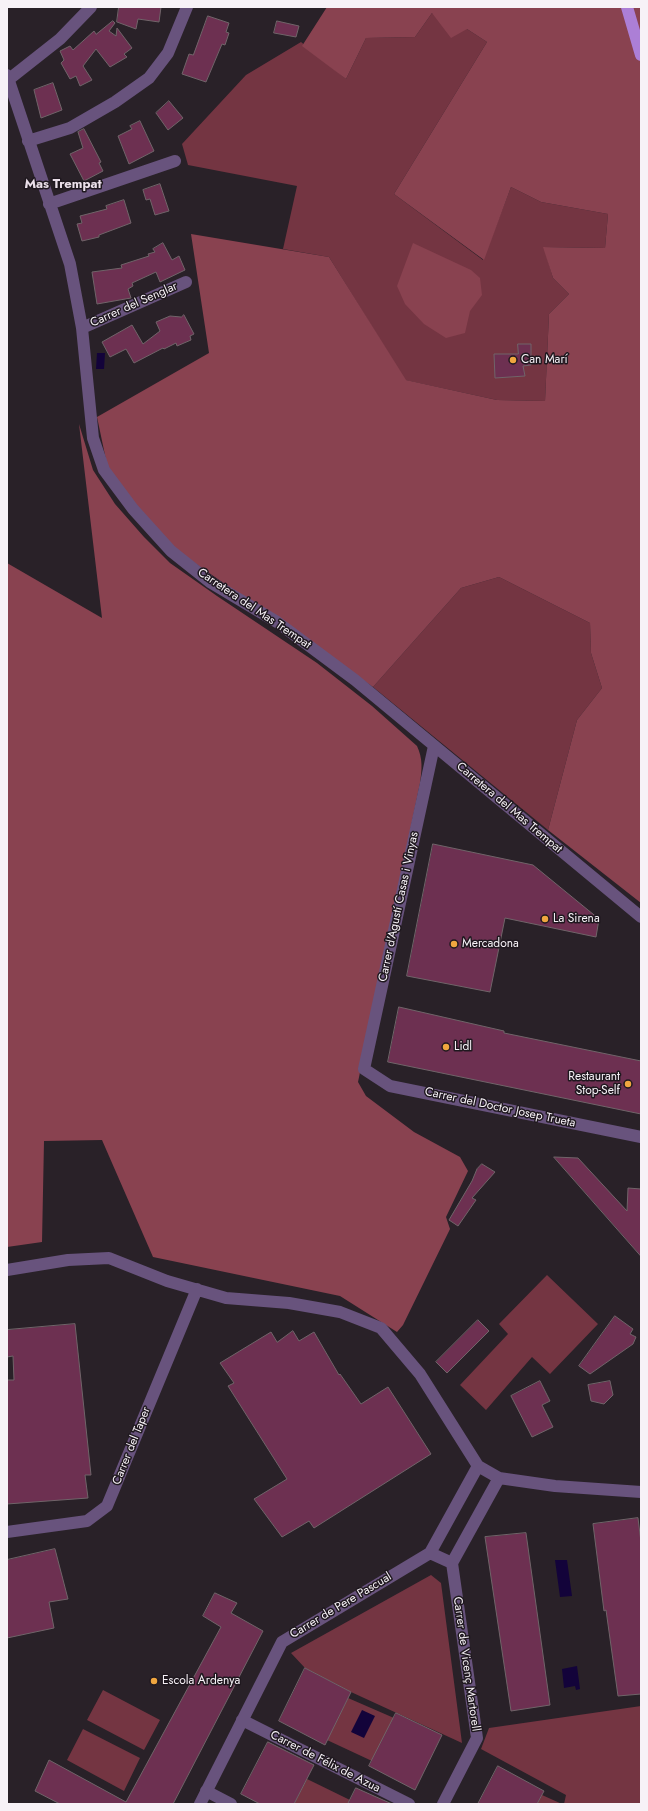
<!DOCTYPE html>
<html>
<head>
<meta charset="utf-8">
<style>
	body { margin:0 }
	#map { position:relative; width:648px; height:1811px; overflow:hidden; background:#292128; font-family:Jost,sans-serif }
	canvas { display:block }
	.frame { position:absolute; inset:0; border:8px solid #f7f2f7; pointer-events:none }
</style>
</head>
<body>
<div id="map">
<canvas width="648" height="1811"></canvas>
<div class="frame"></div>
</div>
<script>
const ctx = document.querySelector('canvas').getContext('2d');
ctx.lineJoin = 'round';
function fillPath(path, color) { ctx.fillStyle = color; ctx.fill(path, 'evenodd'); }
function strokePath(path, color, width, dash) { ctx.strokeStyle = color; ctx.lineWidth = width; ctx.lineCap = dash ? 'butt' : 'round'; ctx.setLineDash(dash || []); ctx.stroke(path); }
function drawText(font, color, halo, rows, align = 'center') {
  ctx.font = font + ' Jost,sans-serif'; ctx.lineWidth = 3; ctx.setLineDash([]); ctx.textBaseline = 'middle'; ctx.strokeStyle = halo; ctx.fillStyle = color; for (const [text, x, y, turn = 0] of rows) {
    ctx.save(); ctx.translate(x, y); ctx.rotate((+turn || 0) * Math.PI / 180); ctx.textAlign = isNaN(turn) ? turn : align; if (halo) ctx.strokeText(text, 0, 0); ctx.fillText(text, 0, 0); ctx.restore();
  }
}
fillPath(new Path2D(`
	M432,13L467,29L487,42L394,194L483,260L511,187L541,202L608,214L605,248L544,247L553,278L569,294L549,314L545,401L497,400L405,380L329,257L283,249L297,186L188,165L182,144L246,75L301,42L346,79L366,38L415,37Z
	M499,577L590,623L591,653L602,688L577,720L548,830L373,687L461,588Z
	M547,1275L598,1324L550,1374L532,1357L486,1410L460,1385L508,1334L499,1324Z
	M431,1575L441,1583L462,1743L351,1692L305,1668L291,1653Z
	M103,1690L160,1720L144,1750L87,1720Z
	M348,1698L394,1718L372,1761L327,1740Z
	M641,1706V1804H564L566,1795L481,1749L489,1728Z
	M83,1729L140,1758L124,1791L67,1760Z
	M307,1779L350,1800L348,1804H294Z
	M542,1795L562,1804H537Z`), '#743542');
fillPath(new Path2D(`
	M327,7H641V903L548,830L577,720L602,688L591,653L590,623L499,577L461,588L373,687L166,543L109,474L97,417L209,353L191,234L329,257L406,380L497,400L545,401L549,314L569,294L553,278L543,247L605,248L608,214L541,202L511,187L484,260L394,194L487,42L467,29L451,38L432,13L415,37L366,38L346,79L302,46Z
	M413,243L471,270L480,278L482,295L470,311L465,333L446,338L424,324L405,304L397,286Z
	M79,424L93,470L115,504L144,537L170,563L217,596L317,663L372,706L417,746C423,759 422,769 420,783L358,1082L366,1096L414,1132L460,1157L468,1171L446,1217L450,1229L403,1325L397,1332L340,1296L153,1257L102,1140L44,1141L42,1242L7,1247V563L102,618Z`), '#894250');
fillPath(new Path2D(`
	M97,353H105L104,369H96Z
	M555,1560H567L572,1596L560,1597Z
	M577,1666L580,1689L576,1690L575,1686L564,1688L562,1669Z
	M362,1710L375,1716L364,1738L351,1732Z`), '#13033a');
const building = new Path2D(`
	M119,7H161L159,22L138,19L136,29L117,22Z
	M208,16L229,23L226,32L229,33L225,45L222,44L206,82L182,74L189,54L193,55Z
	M113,21L115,23L109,31L116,36L117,28L132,48L124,54L127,57L110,67L96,49L83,66L92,80L80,86L76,76L70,79L61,63L64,60L60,51L70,46L73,50L94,31L96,34Z
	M277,21L299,26L296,37L274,33Z
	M53,83L62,110L41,118L34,90Z
	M169,101L183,118L168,130L156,113Z
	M140,121L154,151L129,164L118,136L132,129L130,126Z
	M84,129L101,162L99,163L103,171L84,181L70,154L83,148L78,132Z
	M160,184L169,211L155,215L150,199L146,200L143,190Z
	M124,200L131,223L99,235V237L82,241L77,224L82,223L80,216L107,209L106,206Z
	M163,243L172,260L179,256L185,270L160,282L156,272L132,283L133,286L128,289L131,298L97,304L92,272L122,268L121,265L149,256L148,254L155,252L153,249Z
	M184,315L194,334L190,336L191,340L177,346L176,343L164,349L163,348L134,363L126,349L110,357L102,342L132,325L143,344L160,331L156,322L170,316L181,317Z
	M518,344H531V365L523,366L525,376L495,378L494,354H518Z
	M433,844L533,865L599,919L596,937L505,918L490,992L407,976Z
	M399,1007L504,1031V1033L641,1061V1114L388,1062Z
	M554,1157L578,1158L627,1211L628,1188L641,1189V1256Z
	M482,1164L495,1172L472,1198L476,1200L458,1226L449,1220L472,1181L477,1169Z
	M615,1316L633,1329L630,1334L636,1337L633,1344L590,1374L579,1366Z
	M478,1320L489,1331L447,1373L436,1362Z
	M75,1324L91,1475H85L88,1498L7,1504V1380H14L13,1356L7,1357V1330Z
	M293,1331L299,1341L314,1332L339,1375L340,1374L361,1404L388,1387L431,1454L314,1528L309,1521L282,1537L254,1499L287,1479L228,1386L234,1383L220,1363L271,1332L277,1342Z
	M540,1381L550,1401L542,1405L553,1427L532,1437L511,1396Z
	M610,1381L613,1395L604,1404L591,1401L588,1385Z
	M638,1518L641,1542V1694L618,1696L606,1610L604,1611L593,1524Z
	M526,1533L550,1705L511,1711L485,1537Z
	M55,1549L68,1599L49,1602L54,1628L7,1638V1560Z
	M215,1593L237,1603L231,1613L263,1631L173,1804H60L35,1791L49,1760L126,1802L221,1627L203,1616Z
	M305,1668L351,1692L325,1745L279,1721Z
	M396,1713L442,1735L415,1790L369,1766Z
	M268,1742L314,1765L294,1804H260L241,1794Z
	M498,1766L544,1791L537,1804H478Z
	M356,1788L392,1804H348Z`);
fillPath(building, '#6d3051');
strokePath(building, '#706469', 1);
strokePath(new Path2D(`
	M7,75L70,264L82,328L93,438L104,470L133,509L171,551L210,582L277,622L355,680L641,917
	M8,80L60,39L91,7
	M28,141L70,128L115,102L149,78L168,53L187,7
	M49,204L175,161
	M82,328L186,282
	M434,746L364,1069L390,1086L641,1137
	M7,1270L68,1260L109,1258L167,1281L226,1298L289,1303L340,1312L381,1328L420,1374L478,1466L499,1478L555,1486L641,1492
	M7,1532L87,1521L107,1506L197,1289
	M430,1553L452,1563
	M242,1720L409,1804
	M206,1791L231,1804
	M200,1804L282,1642L430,1553L478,1466
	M443,1804L477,1738L452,1563L499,1478`), '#68537d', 12);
strokePath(new Path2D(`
	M627,7L641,55`), '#ac7fd6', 12);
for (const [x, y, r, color] of [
	[513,360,4,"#f0a63f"],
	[545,919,4,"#f0a63f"],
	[454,944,4,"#f0a63f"],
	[446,1047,4,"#f0a63f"],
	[628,1084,4,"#f0a63f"],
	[154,1681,4,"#f0a63f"]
]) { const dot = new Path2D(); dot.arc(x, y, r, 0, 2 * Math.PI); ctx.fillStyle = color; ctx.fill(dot); strokePath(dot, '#1f181f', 1.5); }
drawText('12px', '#f7f2f7', '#1f181f', [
	["Carrer del Senglar",134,305,-24],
	["Carretera del Mas Trempat",254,609,34],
	["Carretera del Mas Trempat",509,808,40],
	["Carrer d'Agustí Casas i Vinyas",399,907,-78],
	["Carrer del Doctor Josep Trueta",500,1108,12],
	["Carrer del Taper",132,1446,-68],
	["Carrer de Pere Pascual",341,1606,-31],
	["Carrer de Vicenç Martorell",466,1664,82],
	["Carrer de Félix de Azua",325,1762,27]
]);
drawText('12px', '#f7f2f7', '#1f181f', [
	["Can Marí",521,360],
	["La Sirena",553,919],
	["Mercadona",462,944],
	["Lidl",454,1047],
	["Restaurant",620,1077,"right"],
	["Stop-Self",620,1091,"right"],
	["Escola Ardenya",162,1681]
], 'left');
drawText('bold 13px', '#ebe0ea', '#1f181f', [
	["Mas Trempat",63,185]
]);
</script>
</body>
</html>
